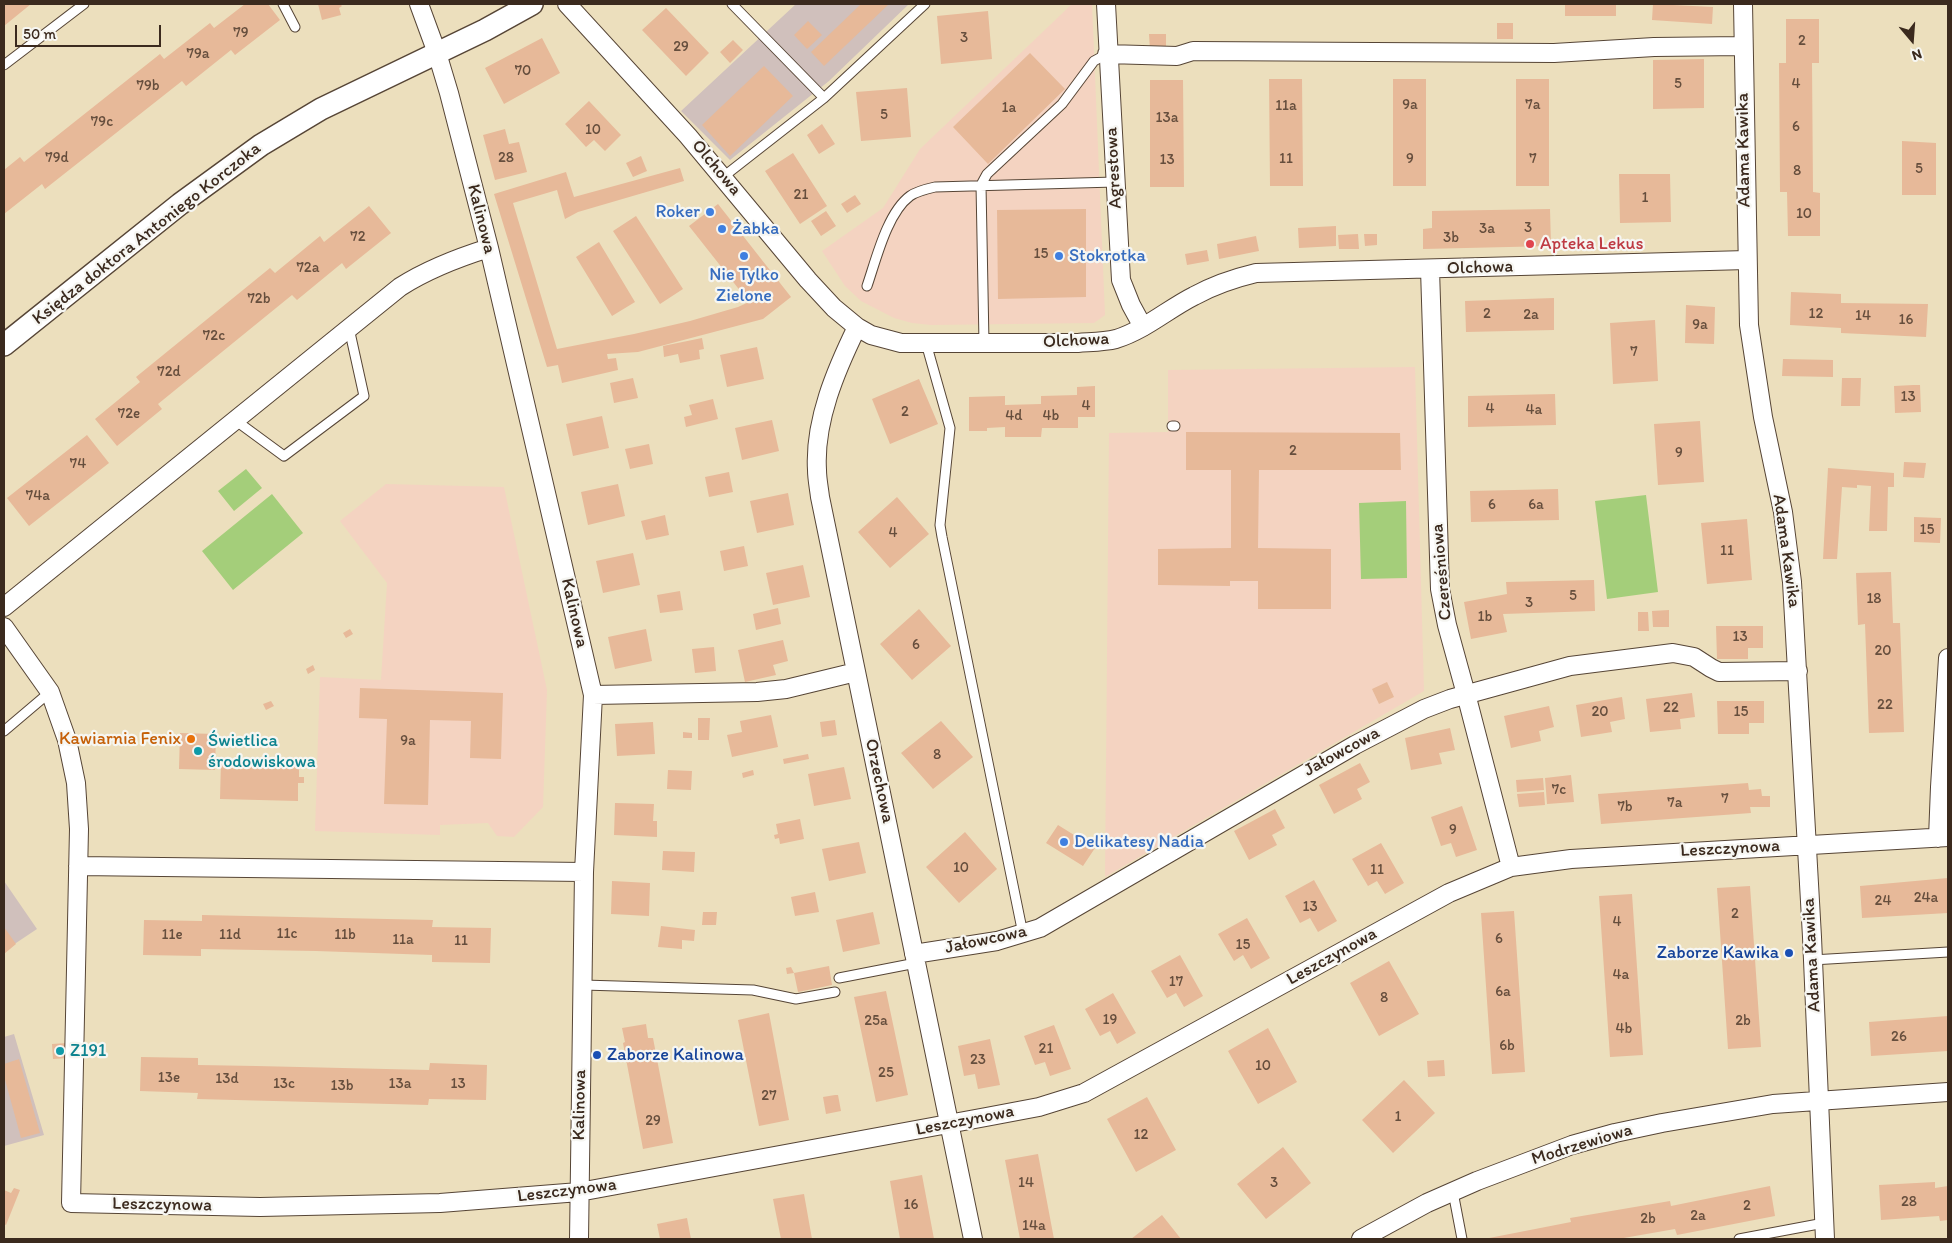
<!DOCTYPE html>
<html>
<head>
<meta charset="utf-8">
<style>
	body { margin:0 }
	#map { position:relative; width:1952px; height:1243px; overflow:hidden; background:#ecdfbd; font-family:Itim,sans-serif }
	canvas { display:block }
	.frame { position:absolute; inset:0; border:5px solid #3b2a1e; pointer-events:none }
	.north { position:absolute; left:1887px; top:15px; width:50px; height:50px; -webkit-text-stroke:4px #f6f6f2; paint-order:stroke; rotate:162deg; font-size:14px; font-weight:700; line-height:20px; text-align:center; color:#3b2a1e }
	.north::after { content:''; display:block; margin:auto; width:18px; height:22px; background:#3b2a1e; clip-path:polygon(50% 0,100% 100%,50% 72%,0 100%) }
	.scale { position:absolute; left:15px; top:25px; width:146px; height:22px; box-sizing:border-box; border:2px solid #3b2a1e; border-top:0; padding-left:6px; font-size:15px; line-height:18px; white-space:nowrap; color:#3b2a1e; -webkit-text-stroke:4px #f6f6f2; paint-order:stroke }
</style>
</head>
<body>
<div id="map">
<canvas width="1952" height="1243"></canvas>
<div class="frame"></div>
<div class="north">N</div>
<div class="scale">50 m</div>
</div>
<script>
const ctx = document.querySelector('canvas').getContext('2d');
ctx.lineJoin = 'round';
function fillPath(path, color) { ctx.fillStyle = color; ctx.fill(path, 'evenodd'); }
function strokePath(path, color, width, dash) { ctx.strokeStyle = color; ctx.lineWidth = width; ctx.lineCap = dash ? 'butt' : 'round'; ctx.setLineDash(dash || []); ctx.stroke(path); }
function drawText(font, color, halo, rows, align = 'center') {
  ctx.font = font + ' Itim,sans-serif'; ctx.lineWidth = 4.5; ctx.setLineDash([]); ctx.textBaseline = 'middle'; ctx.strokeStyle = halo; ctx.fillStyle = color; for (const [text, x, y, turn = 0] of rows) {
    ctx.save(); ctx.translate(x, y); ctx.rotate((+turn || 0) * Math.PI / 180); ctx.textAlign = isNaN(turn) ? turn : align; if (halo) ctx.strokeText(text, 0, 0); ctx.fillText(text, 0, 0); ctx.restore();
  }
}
fillPath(new Path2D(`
	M1072,4H1092L1105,315L1094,323L931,325L912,323L894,318L861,301L845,286L822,251L883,208L920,149Z
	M1415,367L1424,691L1105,877L1109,433L1168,432V370Z
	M386,484L504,487L547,690L543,807L514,837L497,836L488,823L440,825V835L315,831L320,677L381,680L387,583L340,521Z`), '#f4d3c1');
fillPath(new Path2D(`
	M796,4H909L829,81L730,160L681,111Z
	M4,881L37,929L4,951Z
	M14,1034L44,1135L4,1146V1037Z`), '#d0c0bc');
fillPath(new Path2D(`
	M246,469L262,488L234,511L218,491Z
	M272,494L303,533L233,590L202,551Z
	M1646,495L1658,592L1607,599L1595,501Z
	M1406,501L1407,578L1361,579L1359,503Z`), '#a4ce7a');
fillPath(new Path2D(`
	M4,4H31L4,26Z
	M245,4H268L280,20L235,55L231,50L186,86L182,81L45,189L42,184L4,214V170L20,157L24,162L160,54L164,59L210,23L214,28Z
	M318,4H340L342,6L339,8L341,15L322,20Z
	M861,4H889L824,66L811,52Z
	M1565,4H1616V16H1565Z
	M1653,4L1713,7L1712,24L1652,20Z
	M666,8L709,53L686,76L642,30Z
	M988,11L992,59L941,64L937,16Z
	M1786,19H1819V63H1812L1813,192L1820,193V236H1788L1787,192H1780L1779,63H1786Z
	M808,21L822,35L807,49L794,35Z
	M1497,23H1513V39H1497Z
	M1149,34H1166V51L1150,50Z
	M542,38L560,73L504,104L485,68Z
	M733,40L743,50L730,63L720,52Z
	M1030,53L1065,89L988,164L953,127Z
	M1704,59V108L1653,109V60Z
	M764,66L793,96L730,156L702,125Z
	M1269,79H1302L1303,186H1270Z
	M1393,79H1426V186H1393Z
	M1516,79H1549V186H1516Z
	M1150,80H1183L1184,187H1150Z
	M907,88L911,137L861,141L856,92Z
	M589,101L621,135L605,151L594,140L586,147L565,124Z
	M822,124L835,144L819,154L807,135Z
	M505,129L509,144L519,142L527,172L495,180L483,135Z
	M1902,141L1936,143V195H1902Z
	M793,153L827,206L800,224L765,171Z
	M641,156L647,171L633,177L626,163Z
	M680,168L684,181L578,212L565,219L557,190L513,203L557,349L634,334L690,321L738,307L749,302L689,226L718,204L791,297L763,319L638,352L607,354L608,359L616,358L618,370L562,383L558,365L547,367L494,194L566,172L574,197Z
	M1619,174H1670L1671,222L1620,223Z
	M855,195L861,204L847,213L841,204Z
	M369,206L391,233L346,269L342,263L297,300L292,295L158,404L162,409L117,446L95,419L140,382L136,377L270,268L275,273L320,236L324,242Z
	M1086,209V297L998,299L997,210Z
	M1550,209L1551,246L1423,249V229L1432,228V211Z
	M826,211L836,226L821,236L811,221Z
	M636,216L683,289L660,304L613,231Z
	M1336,226V246L1299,248L1298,228Z
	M1358,234L1359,249H1339L1338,235Z
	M1364,234H1377V245L1365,246Z
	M1256,236L1259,251L1219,259L1217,244Z
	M599,242L635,302L612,316L576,257Z
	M1207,250L1209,261L1187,265L1185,254Z
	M1791,292L1841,294V303L1928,304L1926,337L1841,333V328L1790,325Z
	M1554,298V330L1466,332L1465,301Z
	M1686,305L1715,307L1714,344L1685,343Z
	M1655,320L1658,381L1613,384L1610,323Z
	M702,338L704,349L699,350L700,359L680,363L678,354L664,357L663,346Z
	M757,347L764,379L727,387L720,355Z
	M1783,359L1833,360V377L1782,376Z
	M633,378L638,398L614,403L610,383Z
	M1842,378H1861L1860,406H1841Z
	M919,379L938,424L890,444L872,399Z
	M1913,385H1920L1921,412L1895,413L1894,386Z
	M1095,386V417H1078V428H1042L1041,437H1005V427L987,428V431H969V397L1005,396V405L1041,404V396L1077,395V387Z
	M1555,394L1556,425L1468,427V396Z
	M713,399L718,419L686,427L684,417L692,415L689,405Z
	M602,416L609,448L573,456L566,424Z
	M772,420L779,451L742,460L735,428Z
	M1700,421L1704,482L1658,485L1654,424Z
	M1186,432L1400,433L1401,470H1259L1258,548L1331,549V609H1258V581H1230V586L1158,585V549L1231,548V470H1186Z
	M87,435L109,463L29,526L7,498Z
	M649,444L653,464L630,469L625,449Z
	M1904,462L1926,463L1924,478L1903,477Z
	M1828,468L1894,473V487H1888L1887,531H1869L1871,486L1857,485V488L1842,487L1837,559H1823Z
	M729,472L733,492L709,497L705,477Z
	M618,484L625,516L588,525L581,492Z
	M1558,489L1559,520L1471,522L1470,491Z
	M788,493L794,525L757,533L750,501Z
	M897,497L929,534L890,568L858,532Z
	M665,515L669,535L646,540L641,521Z
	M1914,517L1941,518L1940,543L1914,542Z
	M1747,519L1752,580L1707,584L1701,523Z
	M744,546L748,566L724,571L720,551Z
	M633,553L640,585L603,593L596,561Z
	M803,565L810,597L773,605L766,573Z
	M1891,572L1893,623H1900L1904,732L1869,733L1865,624L1858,625L1856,573Z
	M1594,580L1595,611L1503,614L1507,632L1471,639L1464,602L1507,594L1506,582Z
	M680,591L683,610L660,613L657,595Z
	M778,608L781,624L756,630L753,614Z
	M919,609L951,646L912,680L880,644Z
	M1669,610V627H1653L1652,611Z
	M1638,612H1648L1649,631H1638Z
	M1716,626H1763V648H1748V659H1717Z
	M350,629L353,634L346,638L343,633Z
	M646,629L652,661L615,669L608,637Z
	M783,640L788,661L773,665L776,675L745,682L738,650Z
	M714,647L716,671L695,673L692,649Z
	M313,665L315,670L308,674L306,669Z
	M1387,682L1394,697L1379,704L1372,689Z
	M360,688L503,693L501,759L470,758L471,721L430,720L428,805L384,804L387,719L359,718Z
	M1692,693L1695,717L1680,719L1681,729L1650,732L1646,699Z
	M1622,697L1625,719L1610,722L1612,732L1581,737L1576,705Z
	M271,701L274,706L266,710L263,704Z
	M1717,701H1764V723H1749V734H1718Z
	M1549,706L1554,727L1539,731L1541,741L1511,748L1504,716Z
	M771,715L778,747L732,757L727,735L742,732L740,721Z
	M698,718H710L709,740H698Z
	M835,720L837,735L822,737L820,722Z
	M941,721L973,757L933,789L901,753Z
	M653,722L655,754L617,756L615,724Z
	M1450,728L1455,750L1439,753L1442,764L1411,770L1405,738Z
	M683,732L692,733V738H683Z
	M180,733L216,734L215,770L179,769Z
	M808,754L809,759L784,764L783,759Z
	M221,761L299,764V777H304V783H298V801L220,799Z
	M1360,763L1370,782L1357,789L1362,799L1334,814L1319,785Z
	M844,767L851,799L814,806L808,774Z
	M668,770L692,771L691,790L667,789Z
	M753,770L754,775L743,778L742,773Z
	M1571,775L1574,802L1547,804L1545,778Z
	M1543,778L1544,790L1517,792L1516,780Z
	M1748,783L1749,790L1761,789L1762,796H1770V807H1750L1751,813L1601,824L1598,794Z
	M1544,792L1545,805L1519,807L1517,794Z
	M615,803L654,804L653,821H657V837L614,835Z
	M1462,806L1477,850L1456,857L1451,843L1441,846L1431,817Z
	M1275,809L1285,828L1272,835L1277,845L1249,860L1234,831Z
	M800,819L804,839L780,844L779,838L775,839L774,835L778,834L776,824Z
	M1058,825L1095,848L1083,866L1046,843Z
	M965,832L997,869L959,903L926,867Z
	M859,842L866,873L829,881L822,849Z
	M1381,843L1404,883L1385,894L1377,881L1368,886L1352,859Z
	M663,851L695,852L694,872L662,870Z
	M1948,878V913L1862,918L1860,886Z
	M1314,880L1337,921L1318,932L1310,918L1300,923L1285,896Z
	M612,881L650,883L649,916L611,914Z
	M1750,886L1761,1047L1728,1049L1717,888Z
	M815,892L819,912L795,916L791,897Z
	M1632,894L1643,1055L1610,1057L1599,896Z
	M1514,911L1525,1072L1492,1074L1481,913Z
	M703,912H717L716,925H702Z
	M873,912L880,944L843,952L836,920Z
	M202,915L433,920L432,927L491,928L490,963L432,962V955L316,951L201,949V956L143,955L144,920L202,921Z
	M1247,918L1270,958L1251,969L1243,955L1234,961L1218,934Z
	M661,926L695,930L694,941L682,940V949L658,947Z
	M4,927L16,944L4,954Z
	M1180,955L1203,996L1184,1007L1176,993L1167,998L1151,971Z
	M1389,961L1419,1014L1379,1036L1350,983Z
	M829,966L832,985L798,992L794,973Z
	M791,967L794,973L787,974L786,968Z
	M886,991L908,1095L876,1102L854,997Z
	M1113,993L1136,1033L1117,1044L1110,1031L1100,1036L1085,1009Z
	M769,1013L789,1120L759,1126L738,1020Z
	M1948,1016V1051L1871,1056L1869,1022Z
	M646,1024L648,1038H653L673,1143L643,1149L623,1043L625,1042L622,1028Z
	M1054,1025L1071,1069L1050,1076L1045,1062L1035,1065L1024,1036Z
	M1268,1028L1297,1082L1258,1104L1228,1051Z
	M990,1039L1000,1085L978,1089L975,1074L964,1076L958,1046Z
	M67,1043L68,1058L53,1059L52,1044Z
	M141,1057L198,1058V1065L256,1066L429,1070L430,1063L487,1065L486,1100L429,1099L428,1105L197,1099L198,1093L140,1091Z
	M19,1059L40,1133L21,1138L4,1076V1064Z
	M1444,1060L1445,1076L1428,1077L1427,1061Z
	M1404,1080L1435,1113L1393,1153L1362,1120Z
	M835,1095H838L841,1111L826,1114L823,1097Z
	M1147,1097L1176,1150L1136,1172L1107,1119Z
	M1283,1147L1311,1183L1266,1219L1237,1184Z
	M1038,1154L1054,1239H1020L1005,1160Z
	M922,1175L934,1239H900L890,1181Z
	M1935,1182V1188L1948,1186V1220L1940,1221L1939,1216L1881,1220L1879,1185Z
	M1770,1186L1775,1216L1677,1235L1675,1229L1618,1239H1484L1571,1222L1570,1218L1670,1201L1671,1206Z
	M14,1188L20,1190L6,1225L4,1224V1190L11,1193Z
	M804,1194L812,1239H781L773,1199Z
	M1162,1215L1181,1239H1131Z
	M687,1218L691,1239H660L657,1224Z`), '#e7b999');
const service = new Path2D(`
	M283,4L295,27
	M732,4L824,98
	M4,65L84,4
	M723,177L824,98L925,4
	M867,286C876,260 887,213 910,196C917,191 926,189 935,187L1115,182
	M926,343L950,428L940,525L942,537L1023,934
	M984,343L981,185L987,174L1062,104L1094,61L1107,54
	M235,420L284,456L364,396L349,328
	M1172,426H1175
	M4,731L50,692
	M1812,960L1948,952
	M839,978L916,963
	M583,985L753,990L796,999L835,992
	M1453,1192L1462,1239
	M1739,1239L1824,1223`);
const minor = new Path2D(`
	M419,4L437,53L449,93L489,248L593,695L584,872L579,1239
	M567,4L688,136L808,280L834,308L857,327L871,335L901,343H1078C1090,342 1104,342 1116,339C1145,330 1168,309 1194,296C1214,285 1235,278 1256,273L1747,260
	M1106,4L1121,280L1131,305L1143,327
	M1743,4L1749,325L1763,417L1783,512L1792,582L1812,937L1825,1239
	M1107,54L1177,56L1193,51L1554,53L1654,47L1742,46
	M1430,269L1440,589L1447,625L1466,694L1511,867
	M857,327C836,370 814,421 817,470C817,479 819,488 820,497L973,1239
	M4,607L400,287C428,269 457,258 489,248
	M4,627L50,692L67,740L76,783L79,829L71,1203L260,1207L440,1203L579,1192L986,1117L1039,1107L1084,1093L1449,893L1511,867L1571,859L1948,837
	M593,695L757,692L786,689L856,672
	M1938,838L1940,787L1948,658
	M78,866L584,872
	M914,954L997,941L1040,928L1355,745L1424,709L1450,699L1570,666L1673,653L1694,657L1711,668L1719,672L1798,671
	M1361,1239L1427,1203L1477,1181L1572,1145L1615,1133L1662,1123L1773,1104L1948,1092`);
const tertiary = new Path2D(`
	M4,345L180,204L261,145L321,109L485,30L532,4`);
strokePath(service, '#564536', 11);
strokePath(minor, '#564536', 20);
strokePath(tertiary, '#564536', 24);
strokePath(service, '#fff', 9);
strokePath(minor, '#fff', 18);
strokePath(tertiary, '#fff', 21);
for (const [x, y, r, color] of [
	[710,212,5,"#3f7fe0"],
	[722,229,5,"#3f7fe0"],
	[1530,244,5,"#e0444e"],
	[744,256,5,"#3f7fe0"],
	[1059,256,5,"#3f7fe0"],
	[191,739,5,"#e8710a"],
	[198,751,5,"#0f9aa8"],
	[1064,842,5,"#3f7fe0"],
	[1789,953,5,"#1a4fb4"],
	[60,1051,5,"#0f9aa8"],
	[597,1055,5,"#1a4fb4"]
]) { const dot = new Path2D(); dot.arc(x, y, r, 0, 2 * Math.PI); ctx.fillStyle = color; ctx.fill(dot); strokePath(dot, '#f6f6f2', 2); }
drawText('15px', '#664e3d', null, [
	["79",241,33],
	["3",964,38],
	["2",1802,41],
	["29",681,47],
	["79a",198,54],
	["70",523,71],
	["5",1678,84],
	["4",1796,84],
	["79b",148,86],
	["9a",1410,105],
	["7a",1533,105],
	["11a",1286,106],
	["1a",1009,108],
	["5",884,115],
	["13a",1167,118],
	["79c",102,122],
	["6",1796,127],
	["10",593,130],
	["79d",57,158],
	["28",506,158],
	["11",1286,159],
	["9",1410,159],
	["7",1533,159],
	["13",1167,160],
	["5",1919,169],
	["8",1797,171],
	["21",801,195],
	["1",1645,198],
	["10",1804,214],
	["3",1528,228],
	["3a",1487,229],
	["72",358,237],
	["3b",1451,238],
	["15",1041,254],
	["72a",308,268],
	["72b",259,299],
	["2",1487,314],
	["12",1816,314],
	["2a",1531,315],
	["14",1863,316],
	["16",1906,320],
	["9a",1700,325],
	["72c",214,336],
	["7",1634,352],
	["72d",169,372],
	["13",1908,397],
	["4",1086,406],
	["4",1490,409],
	["4a",1534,410],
	["2",905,412],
	["72e",129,414],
	["4d",1014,416],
	["4b",1051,416],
	["2",1293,451],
	["9",1679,453],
	["74",78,464],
	["74a",38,496],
	["6",1492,505],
	["6a",1536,505],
	["15",1927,530],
	["4",893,533],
	["11",1727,551],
	["5",1573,596],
	["18",1874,599],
	["3",1529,603],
	["1b",1485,617],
	["13",1740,637],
	["6",916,645],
	["20",1883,651],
	["22",1885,705],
	["22",1671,708],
	["20",1600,712],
	["15",1741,712],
	["9a",408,741],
	["8",937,755],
	["7c",1559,790],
	["7",1725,799],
	["7a",1675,803],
	["7b",1625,807],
	["9",1453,830],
	["10",961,868],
	["11",1377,870],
	["24a",1926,898],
	["24",1883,901],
	["13",1310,907],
	["2",1735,914],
	["4",1617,922],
	["11c",287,934],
	["11e",172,935],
	["11d",230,935],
	["11b",345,935],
	["6",1499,939],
	["11a",403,940],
	["11",461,941],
	["15",1243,945],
	["4a",1621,975],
	["17",1176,982],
	["6a",1503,992],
	["8",1384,998],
	["19",1110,1020],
	["25a",876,1021],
	["2b",1743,1021],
	["4b",1624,1029],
	["26",1899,1037],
	["6b",1507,1046],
	["21",1046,1049],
	["23",978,1060],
	["10",1263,1066],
	["25",886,1073],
	["13e",169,1078],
	["13d",227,1079],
	["13c",284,1084],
	["13a",400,1084],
	["13",458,1084],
	["13b",342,1086],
	["27",769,1096],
	["1",1398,1117],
	["29",653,1121],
	["12",1141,1135],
	["14",1026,1183],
	["3",1274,1183],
	["28",1909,1202],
	["16",911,1205],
	["2",1747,1206],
	["2a",1698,1216],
	["2b",1648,1219],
	["14a",1034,1226]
]);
drawText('18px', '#3b2a1e', '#f6f6f2', [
	["Adama Kawika",1744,150,-91],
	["Olchowa",716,168,50],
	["Agrestowa",1114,168,-93],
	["Kalinowa",481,219,76],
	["Księdza doktora Antoniego Korczoka",147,234,-38],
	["Olchowa",1480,268,-2],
	["Olchowa",1076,341,-3],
	["Adama Kawika",1786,551,82],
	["Czereśniowa",1442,572,-95],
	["Kalinowa",574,613,77],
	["Jałowcowa",1342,752,-29],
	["Orzechowa",879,781,78],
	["Leszczynowa",1730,849,-3],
	["Jałowcowa",986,940,-12],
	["Adama Kawika",1812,955,-93],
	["Leszczynowa",1332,957,-29],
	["Kalinowa",580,1105,-89],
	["Leszczynowa",965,1121,-11],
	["Modrzewiowa",1582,1145,-17],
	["Leszczynowa",567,1191,-7],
	["Leszczynowa",162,1205,1]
]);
drawText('18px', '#366cbe', '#f6f6f2', [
	["Roker",700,212,"right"],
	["Żabka",732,229],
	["Stokrotka",1069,256],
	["Nie Tylko",744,275,"center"],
	["Zielone",744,296,"center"],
	["Delikatesy Nadia",1074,842]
], 'left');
drawText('18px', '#be3a42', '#f6f6f2', [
	["Apteka Lekus",1540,244]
], 'left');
drawText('18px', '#c56008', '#f6f6f2', [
	["Kawiarnia Fenix",181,739]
], 'right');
drawText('18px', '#0d838f', '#f6f6f2', [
	["Świetlica",208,741],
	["środowiskowa",208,762],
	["Z191",70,1051]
], 'left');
drawText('18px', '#164399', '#f6f6f2', [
	["Zaborze Kawika",1779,953],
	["Zaborze Kalinowa",607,1055,"left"]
], 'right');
</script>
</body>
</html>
